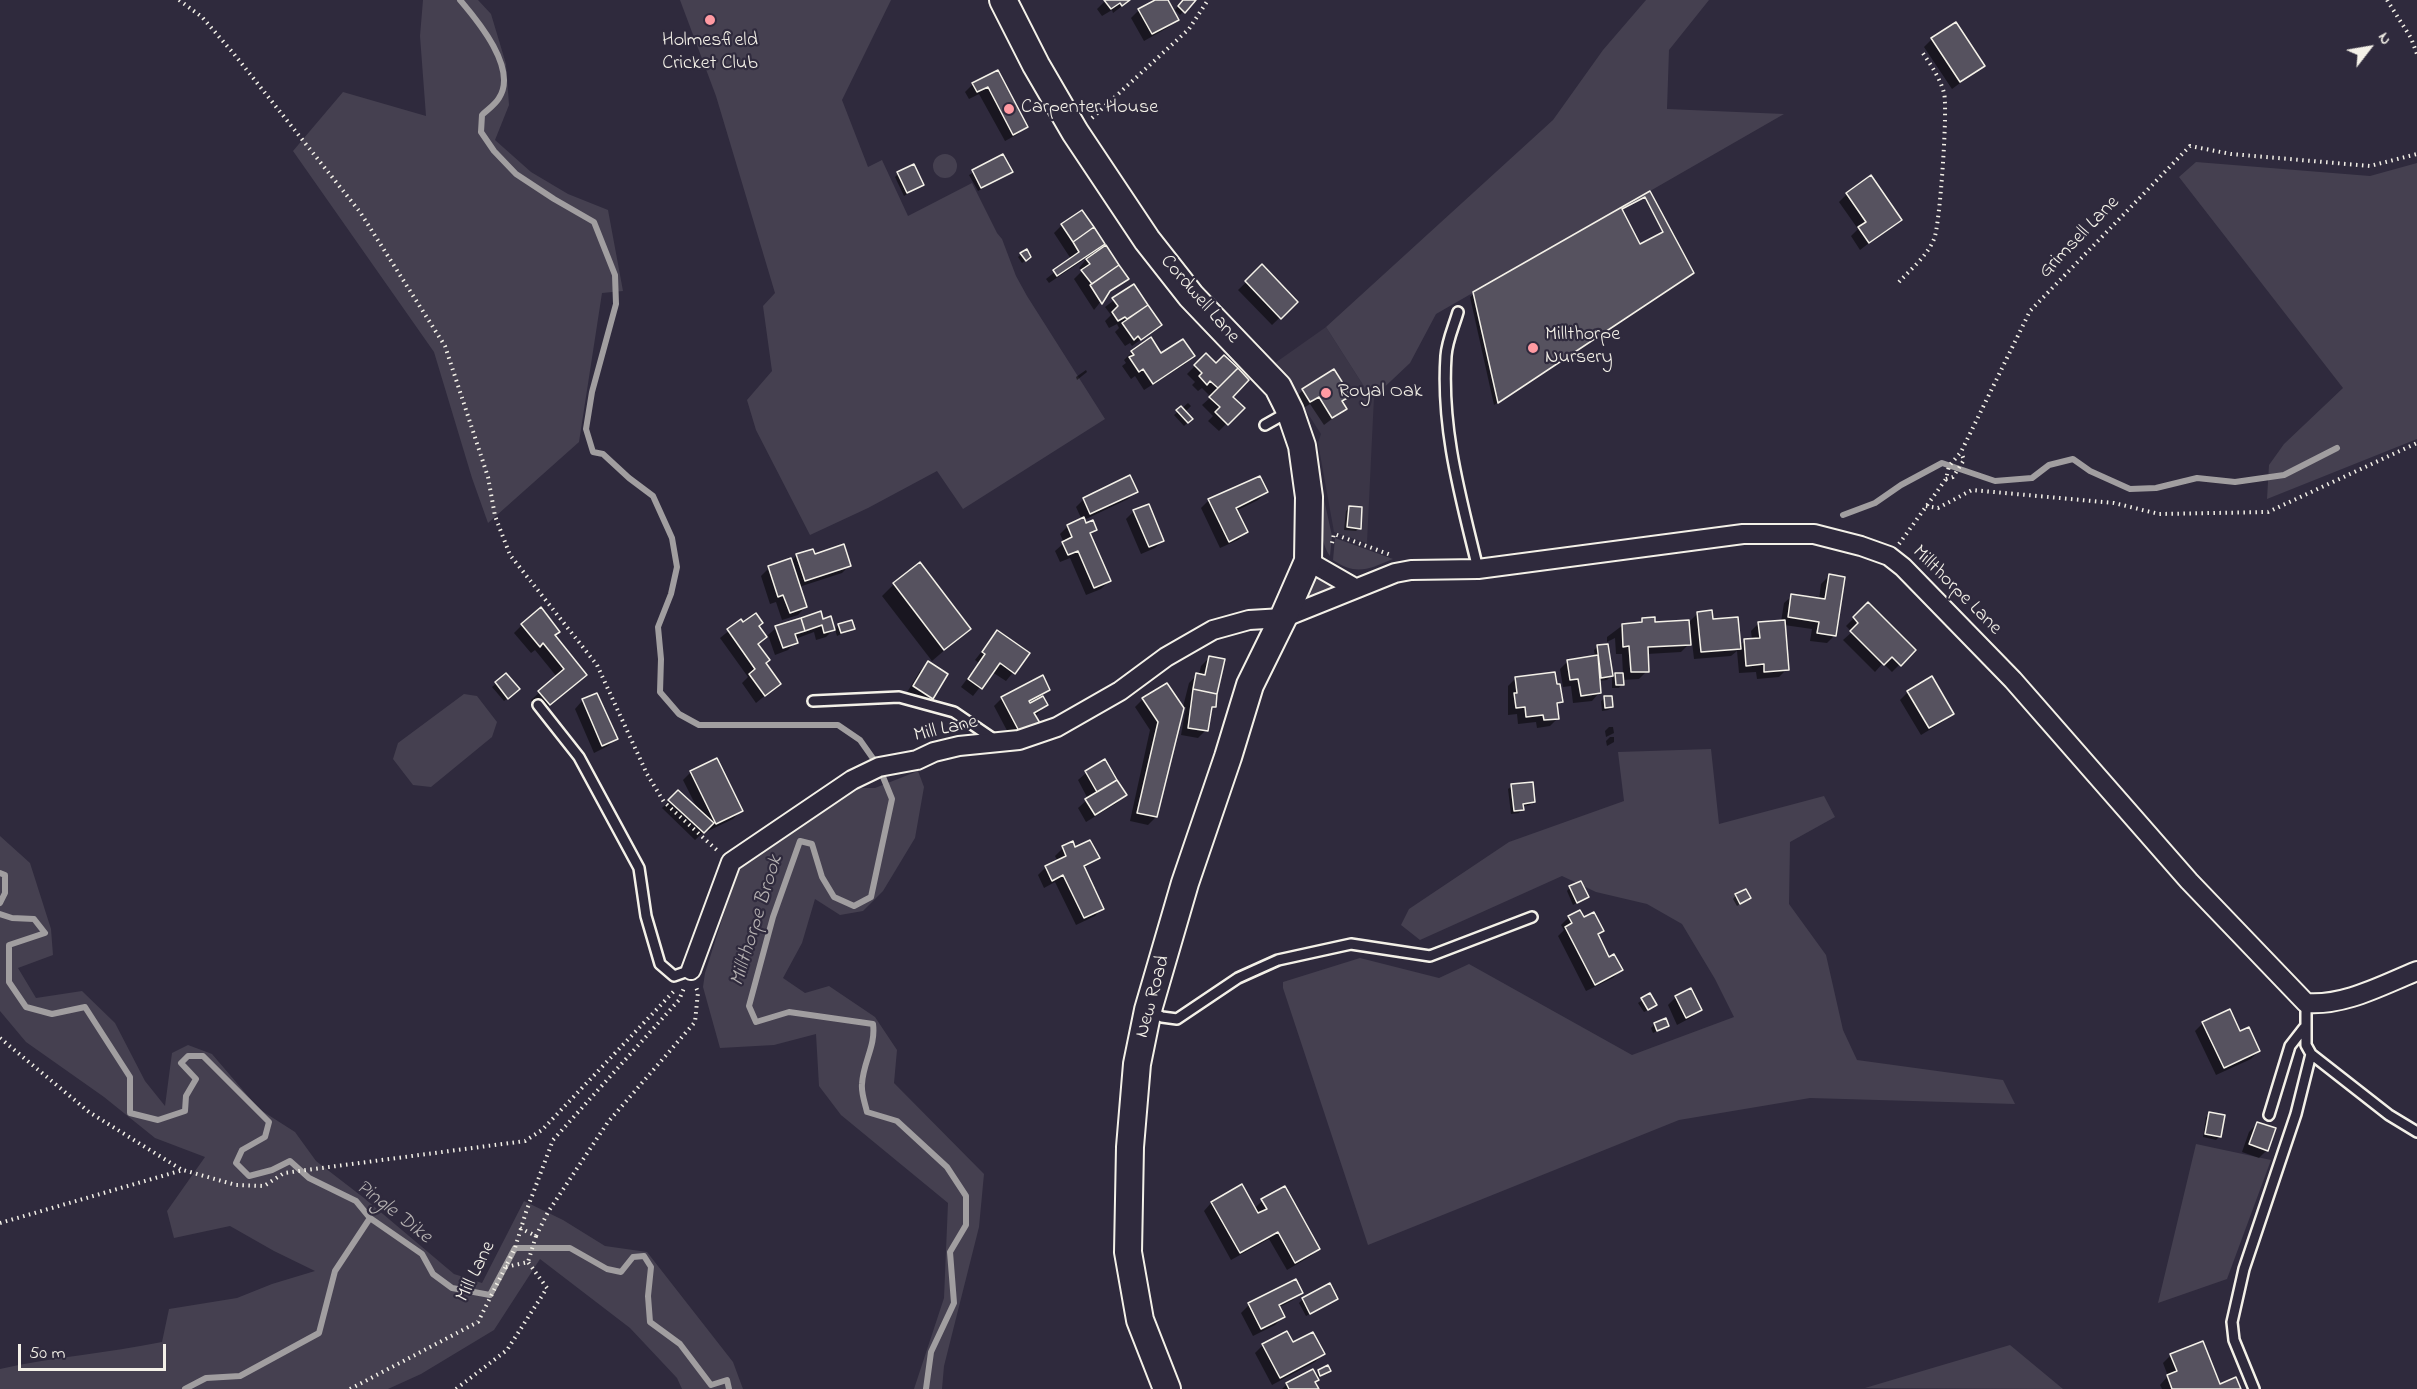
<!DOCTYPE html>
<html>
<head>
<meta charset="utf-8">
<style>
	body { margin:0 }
	#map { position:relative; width:2417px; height:1389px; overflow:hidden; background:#2f2a3d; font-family:"Indie Flower",sans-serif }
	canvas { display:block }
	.north { position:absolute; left:2339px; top:18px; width:60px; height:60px; -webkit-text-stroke:4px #2f2a3d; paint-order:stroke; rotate:59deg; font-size:16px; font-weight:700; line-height:24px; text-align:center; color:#f4f1e8 }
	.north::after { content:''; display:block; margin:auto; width:21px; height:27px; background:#f4f1e8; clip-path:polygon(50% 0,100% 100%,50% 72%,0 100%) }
	.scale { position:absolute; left:18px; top:1344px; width:148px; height:27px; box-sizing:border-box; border:3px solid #f4f1e8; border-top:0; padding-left:8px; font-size:18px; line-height:21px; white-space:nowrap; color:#f4f1e8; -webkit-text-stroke:4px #2f2a3d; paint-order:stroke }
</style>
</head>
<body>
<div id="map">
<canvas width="2417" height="1389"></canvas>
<div class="north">N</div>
<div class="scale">50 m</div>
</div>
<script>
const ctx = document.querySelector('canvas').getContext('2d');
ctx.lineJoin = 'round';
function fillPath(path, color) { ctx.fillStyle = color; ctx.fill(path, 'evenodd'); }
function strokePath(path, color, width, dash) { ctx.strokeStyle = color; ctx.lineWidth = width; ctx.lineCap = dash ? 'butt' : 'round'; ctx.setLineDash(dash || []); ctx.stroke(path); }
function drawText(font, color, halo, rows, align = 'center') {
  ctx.font = font + ' "Indie Flower",sans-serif'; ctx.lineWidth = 4.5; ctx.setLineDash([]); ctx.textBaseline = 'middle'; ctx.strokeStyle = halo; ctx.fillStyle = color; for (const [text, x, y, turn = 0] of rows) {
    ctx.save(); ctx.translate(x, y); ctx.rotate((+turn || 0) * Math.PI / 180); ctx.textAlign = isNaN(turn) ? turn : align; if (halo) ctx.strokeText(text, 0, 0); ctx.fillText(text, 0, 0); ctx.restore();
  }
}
fillPath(new Path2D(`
	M1326,327L1365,388L1374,397L1367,543L1334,532L1318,443L1321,434L1275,363Z`), '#3b3647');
fillPath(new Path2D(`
	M423,0H478L491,14L506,64L509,105L495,140L531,172L568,194L608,210L623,291L602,293L579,442L488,523L472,478L434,352L293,151L343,92L426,116L420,36Z
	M680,0H891L842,100L868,167L882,160L908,216L972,183L997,233L1002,239L1016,276L1027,296L1105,419L963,509L937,471L868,508L810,535L756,430L747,400L772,371L763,306L775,293L716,96Z
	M1646,0H1709L1669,50L1667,109L1784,114L1436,314L1410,363L1374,397L1365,388L1326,327L1553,120L1603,50Z
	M933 166a12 12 0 1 1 24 0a12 12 0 1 1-24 0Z
	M2196,162L2370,176L2417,163V439L2267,499L2269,465L2284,444L2343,388L2179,177Z
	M1317,467L1332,536L1330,556C1316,537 1319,491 1317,467Z
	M1335,538L1393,559C1369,569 1356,576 1333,560Z
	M1317,575L1341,587L1303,604Z
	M464,694L477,696L497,722L492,737L431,787L413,785L393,759L398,743Z
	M1711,749L1719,824L1824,796L1835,817L1790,842L1789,904L1826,955L1843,1030L1857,1060L2003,1080L2015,1104L1810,1098L1679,1120L1368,1245L1283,988V982L1360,958L1439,978L1469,964L1632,1055L1734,1017L1715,979L1682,924L1647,904L1596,892L1562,876L1420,940L1401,925L1409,909L1509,842L1624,801L1618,752Z
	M918,771L924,787L915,838L883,891L863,911L840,915L815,899L802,943L783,978L805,993L829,986L875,1017L897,1050L894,1083L984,1174L979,1227L944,1366L942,1389H914L944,1298L948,1203L841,1115L819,1086L816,1034L774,1045L720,1048L703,987L705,973L739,866L851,788H875Z
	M0,836L30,863L51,929L53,955L18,968L36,998L82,991L115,1023L145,1081L165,1106L172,1053L188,1045L212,1054L259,1109L295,1132L316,1161L364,1198L454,1274L482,1283L524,1201L563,1220L605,1246L647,1252L733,1362L743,1389H682L677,1378L630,1328L540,1259L494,1330L421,1374L388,1389H0V1369C53,1357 108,1353 162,1342L169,1309L237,1298L272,1284L315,1271L274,1251L230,1226L174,1238L167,1211L205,1157L155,1138L104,1097L26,1042L0,1011Z
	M2196,1144L2271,1160L2227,1279L2158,1303Z
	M2010,1345L2063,1389L1865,1388Z`), '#454050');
fillPath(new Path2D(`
	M1106,0H1130L1113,13L1112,10L1102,16L1097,9Z
	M1158,0H1167L1177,19L1169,27L1144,41L1131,18L1139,10Z
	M1184,0H1194L1180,15L1175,10Z
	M1932,39L1983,66L1952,89L1924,47Z
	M997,72L1026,126L1018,134L1005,141L979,94L969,99L965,92L973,84Z
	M1003,156L1011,172L978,191L969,175Z
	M898,174L922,185L904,196L895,177Z
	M1847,194L1900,219L1860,250L1851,236L1858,229L1839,202Z
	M1062,225L1103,244L1094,253L1127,279L1106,295L1094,310L1074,279L1082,271L1079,268L1088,257L1049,283L1046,279L1071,259L1054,233Z
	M1021,254L1026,260L1022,263L1018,257Z
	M1262,267L1296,302L1272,325L1238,290Z
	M1688,277L1494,405L1470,297L1474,294Z
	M1133,286L1160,325L1132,346L1130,343L1125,346L1115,332L1119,328L1117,324L1109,328L1105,321L1111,315L1105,307Z
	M1132,352L1161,355L1193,356L1185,364L1144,390L1135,376L1131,379L1122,366L1126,363L1124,360Z
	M1206,355L1216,365L1224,357L1247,380L1231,397L1242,408L1219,431L1208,421L1213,416L1202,405L1211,397L1202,388L1198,391L1192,385L1195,382L1187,374Z
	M1086,370L1087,372L1077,380L1076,377Z
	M1303,390L1349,396L1342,403L1345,409L1324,425L1310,404L1302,409L1295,398Z
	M1188,403L1191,406L1185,412L1191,419L1184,426L1174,415Z
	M1136,491L1128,499L1084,520L1086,525L1095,529L1090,535L1109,581L1101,589L1086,595L1070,558L1060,562L1055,551L1064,543L1060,534L1068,526L1082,520L1076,507L1084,499Z
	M1266,492L1258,500L1236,511L1246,532L1238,540L1220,548L1201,508L1209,500Z
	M1349,508L1359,528L1356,531L1344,530L1346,511Z
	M1134,511L1163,540L1155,548L1141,554L1126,519Z
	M797,555H814L850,565L842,573L799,587L805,607L798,615L782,620L776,602L770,604L761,576L769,568L790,562Z
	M1829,576L1835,635L1827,643L1810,641L1812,629L1784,625L1787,669L1779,677L1757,679L1756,672L1739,673L1737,651L1731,656L1694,659L1691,633H1688L1689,644L1681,652L1647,654V671L1639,679L1622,680V684L1619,688H1612V678L1616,675L1623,674L1622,654H1616L1615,638L1607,642V637L1623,625L1638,624L1643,619L1654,623L1689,622L1698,613L1711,620L1739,646L1745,641L1752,640L1751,631L1759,623L1781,622L1784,603L1792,596L1819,600L1821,584Z
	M894,584L969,629L932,661L882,596Z
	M1868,604L1914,650L1892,672L1883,663L1875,672L1843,640L1852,632L1846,626Z
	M741,621L758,627L765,637L757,645L765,664L779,684L756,703L742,683L748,677L720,638Z
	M822,621L834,629L826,637L816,640L814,632L795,639L796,642L788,650L775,655L768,635L776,628Z
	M522,625L554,636L578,682L541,712L531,700L557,677L535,650L531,653L514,633Z
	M839,625L853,628L837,636L835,629Z
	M997,632L1028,654L1006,681L992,672L973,696L961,687L979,663L975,660Z
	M1597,647L1611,676L1607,680L1598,681L1599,693L1592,701L1573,703L1571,686L1563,687L1560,669L1568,661L1595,657L1594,650Z
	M1209,658L1214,706L1210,711L1206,730L1198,738L1181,735L1186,707H1183L1189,683L1197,675H1199L1201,666Z
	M928,663L932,698L924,706L906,694L920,671Z
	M506,675L518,689L504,701L492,687Z
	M1516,678L1561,702L1556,706L1558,718L1550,726L1537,728L1536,722L1518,724L1517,714L1508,715V686Z
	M1167,685L1156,817L1148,825L1130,821L1150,730L1135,707L1143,699Z
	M1048,689L1041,696L1046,705L1012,740L994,706L1002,698Z
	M1908,692L1952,713L1944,721L1921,735L1900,700Z
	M596,695L616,738L608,746L594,753L575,709L582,701Z
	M1605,698L1612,707L1608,710L1602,711L1601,701Z
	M1609,727H1613L1614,733L1606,737L1605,731Z
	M1610,737H1614V742L1607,746L1606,741Z
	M1105,761L1125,795L1117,803L1086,822L1078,808L1088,799L1078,780L1086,773Z
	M691,772L741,811L733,819L708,831L707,829L695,840L662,808L678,792L698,810L683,780Z
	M1512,786L1534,801L1530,805L1522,806V809L1519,813L1511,814L1508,789Z
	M1072,843L1075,849L1098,858L1083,869L1102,908L1095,916L1076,925L1055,882L1044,888L1038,875L1046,867L1058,862L1055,856L1063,848Z
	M1570,887L1587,897L1573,905L1567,891Z
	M1736,895L1749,898L1737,906L1733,899Z
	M1569,917L1584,919L1602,931L1597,936L1609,959L1621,970L1613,978L1586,991L1558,936L1564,930L1561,925Z
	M1650,995L1652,1008L1644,1012L1638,1003Z
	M1676,997L1700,1010L1692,1017L1677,1025L1668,1005Z
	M2203,1023L2239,1033L2259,1051L2251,1059L2216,1075L2195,1031Z
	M1655,1024L1667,1026L1653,1033L1651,1028Z
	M2210,1114L2220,1136L2216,1140L2203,1137L2206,1117Z
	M2257,1124L2267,1150L2259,1158L2242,1152L2249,1132Z
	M1241,1186L1254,1209L1262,1201L1318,1249L1311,1256L1287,1270L1269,1239L1231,1260L1204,1211L1211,1203Z
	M1301,1292L1293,1300L1278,1308L1283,1317L1275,1325L1253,1336L1241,1313L1249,1305Z
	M1303,1299L1333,1302L1306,1316L1299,1303Z
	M1293,1344L1323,1354L1315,1362L1272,1385L1255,1353L1263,1345Z
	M2171,1355L2219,1386L2240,1389H2162L2160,1385L2168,1376L2163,1363Z
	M1327,1367L1329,1370L1316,1379L1314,1383L1317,1389H1282L1287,1384L1315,1375Z`), '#0007');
strokePath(new Path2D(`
	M460,0C478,21 518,69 499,98C495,105 487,110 482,115L481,132L494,151L516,174L554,199L594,222L615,275L616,304L592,392L586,429L593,452L603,454L629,478L653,496L672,538L677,567L671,594L658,627L661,659L660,692L679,714L699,725H838L860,740L879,767L892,799L871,897L854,906L834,897L822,877L812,844L800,841L773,917L749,1006L756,1022L789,1012L873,1024C876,1046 863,1062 862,1084C861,1093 865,1103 867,1112L897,1121L947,1167L966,1196V1225L950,1252L954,1303L931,1352L926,1389
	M1843,515L1875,503L1901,485L1942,463L1995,481L2032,478L2049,465L2073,459L2090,471L2130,489L2156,488L2197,478L2235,482L2284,475L2337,448
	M0,873L5,875V893L0,903
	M0,914L12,918L34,919L45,933L9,945V982L26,1007L52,1014L85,1007L130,1077V1113L158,1120L185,1111L186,1096L196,1079L181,1063L188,1056H203L269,1122L265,1137L242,1150L236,1163L249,1176L272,1170L290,1161L309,1178L356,1201L370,1218L422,1254L433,1274L452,1288L490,1295L515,1248H570L607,1269L621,1272L633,1257L644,1256L651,1267L648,1296L650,1322L680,1344L711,1385L727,1380L729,1389
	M185,1389L206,1378L240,1376L319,1333L335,1271L370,1218`), '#a19ea0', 6);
const building = new Path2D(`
	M1104,0H1130L1122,6L1120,3L1111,9Z
	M1155,0H1168L1179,20L1152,34L1138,9Z
	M1183,0H1196L1185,13L1178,6Z
	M1956,22L1985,66L1960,82L1931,38Z
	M998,70L1028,127L1013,135L988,87L977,92L972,83Z
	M1003,154L1013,172L981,188L972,170Z
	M914,164L924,185L907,193L897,172Z
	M1871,175L1902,220L1869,243L1858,227L1866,222L1846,193Z
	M1650,191L1694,273L1498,403L1473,292Z
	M1645,197L1663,232L1640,244L1622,209Z
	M1082,210L1094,227L1073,242L1061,224Z
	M1094,227L1105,244L1057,276L1053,270L1079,252L1073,242Z
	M1106,245L1119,265L1092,284L1081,270L1090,264L1086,259Z
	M1027,249L1031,257L1026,261L1020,253Z
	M1262,264L1298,302L1281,319L1245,281Z
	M1119,265L1129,279L1110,291L1102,304L1090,285Z
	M1134,284L1148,305L1127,319L1125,317L1118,321L1112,312L1118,306L1112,298Z
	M1148,305L1162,325L1141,340L1138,336L1134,340L1122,323Z
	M1151,337L1161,353L1183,339L1195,356L1153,384L1143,369L1139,372L1129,357L1134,355L1131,351Z
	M1206,353L1216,363L1224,355L1238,368L1218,388L1210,381L1207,385L1199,376L1202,373L1194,365Z
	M1238,368L1249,380L1233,397L1245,408L1228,425L1215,412L1220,407L1209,397Z
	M1334,369L1351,396L1342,401L1347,409L1332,418L1319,397L1310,402L1302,389Z
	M1181,406L1193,419L1188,423L1176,410Z
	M1130,475L1138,492L1090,514L1083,498Z
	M1260,476L1268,492L1236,508L1248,532L1229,542L1208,499Z
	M1149,504L1164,541L1149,547L1133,510Z
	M1349,506L1362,507L1361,529L1347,527Z
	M1084,517L1086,523L1093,520L1097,530L1090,533L1111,581L1094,588L1078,551L1068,555L1062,542L1072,537L1067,525Z
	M844,544L851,566L805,581L796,554L813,549L815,554Z
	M791,558L807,607L790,613L783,595L778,597L768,566Z
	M920,562L971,629L944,650L893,583Z
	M1829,574L1845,577L1836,636L1817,633L1819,622L1788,617L1791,594L1825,599Z
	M1868,602L1916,650L1901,666L1892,657L1884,665L1850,631L1858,623L1853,617Z
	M541,607L560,632L555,635L587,675L550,705L538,691L564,669L543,643L540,647L521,624Z
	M1712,610L1713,619L1738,617L1741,649L1701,652L1697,612Z
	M821,611L823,619L831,616L835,630L824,633L822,625L805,631L801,618Z
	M756,613L763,623L759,626L767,637L758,644L770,660L766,663L781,684L765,696L749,674L755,669L727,629L741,619L743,622Z
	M1655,617V622L1689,620L1691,645L1648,647L1649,672H1631L1629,646L1623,647L1622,624L1642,622V618Z
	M801,618L805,631L795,634L798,643L783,648L775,626Z
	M852,620L855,629L841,633L838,624Z
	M1785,620L1789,670L1764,672V664L1746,666L1744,639L1760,638L1758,622Z
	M997,630L1030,653L1015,674L1000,663L982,689L968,679L985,654L982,652Z
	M1608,644L1613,676L1601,678L1597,645Z
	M1598,655L1601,693L1581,696L1578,679L1570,680L1567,660Z
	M1209,656L1225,659L1217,694L1193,689L1196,673L1205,675Z
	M928,661L948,674L933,699L913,686Z
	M1555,672L1557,684H1560L1563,702L1557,703L1559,719L1544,720L1543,715L1526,717L1525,707L1516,708L1514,693H1517L1515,677Z
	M506,673L520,689L508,699L495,682Z
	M1615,673H1623L1624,685H1616Z
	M1043,675L1050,690L1029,701L1030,703L1043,696L1048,705L1034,713L1040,723L1020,733L1001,697Z
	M1932,676L1954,714L1929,728L1907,691Z
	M1167,683L1184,708L1157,817L1137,813L1158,722L1142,698Z
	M1193,689L1217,694L1216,707H1212L1208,731L1188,728Z
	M597,693L618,739L602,746L582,699Z
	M1604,696H1612L1613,707L1605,708Z
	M717,758L743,811L716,824L690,771Z
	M1105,759L1117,780L1097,792L1085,771Z
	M1117,780L1127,795L1095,815L1085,799Z
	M1533,782L1535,802L1523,804L1524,810L1514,811L1511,784Z
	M678,790L714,823L704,833L668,800Z
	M1090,840L1100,858L1084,866L1104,909L1084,918L1063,875L1052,881L1045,866L1066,856L1062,846L1073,841L1075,847Z
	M1581,881L1589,897L1577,903L1569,886Z
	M1746,889L1751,898L1740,904L1735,894Z
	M1580,910L1584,917L1594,912L1604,931L1598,934L1609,957L1614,954L1623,970L1595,985L1565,927L1572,923L1568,916Z
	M1691,988L1702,1010L1686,1018L1675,996Z
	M1650,993L1657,1005L1648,1010L1641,998Z
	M2230,1009L2240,1031L2249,1027L2260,1051L2224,1068L2202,1022Z
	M1666,1018L1669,1026L1657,1031L1654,1023Z
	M2209,1112L2225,1115L2221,1137L2205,1134Z
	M2257,1122L2276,1128L2268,1151L2249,1144Z
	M1242,1184L1258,1213L1267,1209L1261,1199L1285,1186L1320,1249L1295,1263L1278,1232L1240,1253L1211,1202Z
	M1296,1279L1303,1293L1279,1305L1285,1317L1261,1329L1248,1303Z
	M1330,1283L1338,1299L1310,1314L1302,1298Z
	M1287,1331L1293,1342L1313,1332L1325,1354L1280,1378L1262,1344Z
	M2203,1341L2220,1384L2236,1377L2241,1389H2172L2167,1375L2177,1371L2170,1354Z
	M1328,1365L1331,1371L1320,1376L1318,1370Z
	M1313,1369L1319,1380L1315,1382L1319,1389H1289L1286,1383Z`);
fillPath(building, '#56525f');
strokePath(building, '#f4f1e8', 1.5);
const service = new Path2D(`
	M1458,312C1454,326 1447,341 1446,356C1441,430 1461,498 1478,569
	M1265,425L1288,412
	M813,701L899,697L954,712L995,740
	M538,705L579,757L639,868L646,916L660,964L674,976L691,970
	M2306,1003V1045L2311,1054L2389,1115L2417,1132
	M1150,1011L1162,1017L1177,1019L1238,978L1278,960L1351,944L1430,956L1532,917
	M2269,1115L2290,1046L2304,1028
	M2254,1389L2234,1340L2232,1322L2244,1269L2296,1114L2311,1054`);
const minor = new Path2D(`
	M1308,561L1355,588
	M691,970L731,862L852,780L879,767L917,760L934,752L959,746L1019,740L1057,727L1120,691L1166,657L1213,630L1249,620L1283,618L1395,573L1411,570L1478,569L1743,534H1814L1861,546L1889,556L1903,567L2013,680L2189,881L2306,1003C2345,1006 2382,985 2417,971`);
const secondary = new Path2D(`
	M1003,0L1036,65L1075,132L1147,240L1191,296L1278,387L1290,411L1302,446L1309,497L1308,561L1283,618L1250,685L1228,757L1185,883L1148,1010L1137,1064L1130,1147L1128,1252L1140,1320L1167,1389`);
strokePath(service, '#f4f1e8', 14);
strokePath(minor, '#f4f1e8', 22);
strokePath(secondary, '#f4f1e8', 30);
strokePath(new Path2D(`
	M179,0L202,17L234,54L360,212L445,346L488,477L495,516L510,555L597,665L647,774L664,802L719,852
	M2387,0L2411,38L2417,54
	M1092,118L1189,29L1208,0
	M1899,282C1911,269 1927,256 1934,239C1940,226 1948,107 1944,93C1940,78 1931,65 1922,52
	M1946,479L1953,477L1964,460L1961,452
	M1926,506L1938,508L1972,490L2114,503L2159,514L2268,512L2417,443
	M1332,543L1334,534L1391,555
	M1899,544L1946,479L1949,466L1961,452L2030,311L2190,146L2231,154L2370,166L2417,154
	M0,1038L89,1112L182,1170
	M0,1223L183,1170L236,1185L264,1186L284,1173L525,1141L542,1130L676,989
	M520,1228L536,1236L528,1262
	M536,1236L548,1212L608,1122L695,1022L698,992L695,985
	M506,1267L528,1262
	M350,1389L478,1322L515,1248L526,1212L553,1140L679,1000L684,988
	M456,1389L507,1350L547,1288L528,1262`), '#f4f1e8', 4, [1.5, 4.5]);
strokePath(service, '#2f2a3d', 9);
strokePath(minor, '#2f2a3d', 18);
strokePath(secondary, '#2f2a3d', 26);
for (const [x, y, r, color] of [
	[710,20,6,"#ff9aa2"],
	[1009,109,6,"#ff9aa2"],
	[1533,348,6,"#ff9aa2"],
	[1326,393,6,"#ff9aa2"]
]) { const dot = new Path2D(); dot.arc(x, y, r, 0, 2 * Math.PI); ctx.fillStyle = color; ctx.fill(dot); strokePath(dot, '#2f2a3d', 2); }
drawText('20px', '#f4f1e8', '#2f2a3d', [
	["Holmesfield",710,42,"center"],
	["Cricket Club",710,65,"center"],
	["Carpenter House",1021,109],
	["Millthorpe",1545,336],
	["Nursery",1545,359],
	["Royal Oak",1338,393]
], 'left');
drawText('20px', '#f4f1e8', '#2f2a3d', [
	["Grimsell Lane",2080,238,-46],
	["Cordwell Lane",1199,300,49],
	["Millthorpe Lane",1956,591,45],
	["Mill Lane",946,730,-13],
	["New Road",1154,997,-75],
	["Mill Lane",477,1272,-64]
]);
drawText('italic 21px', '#b6b2b2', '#2f2a3d', [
	["Millthorpe Brook",758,921,-73],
	["Pingle Dike",393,1213,38]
]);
</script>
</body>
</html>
